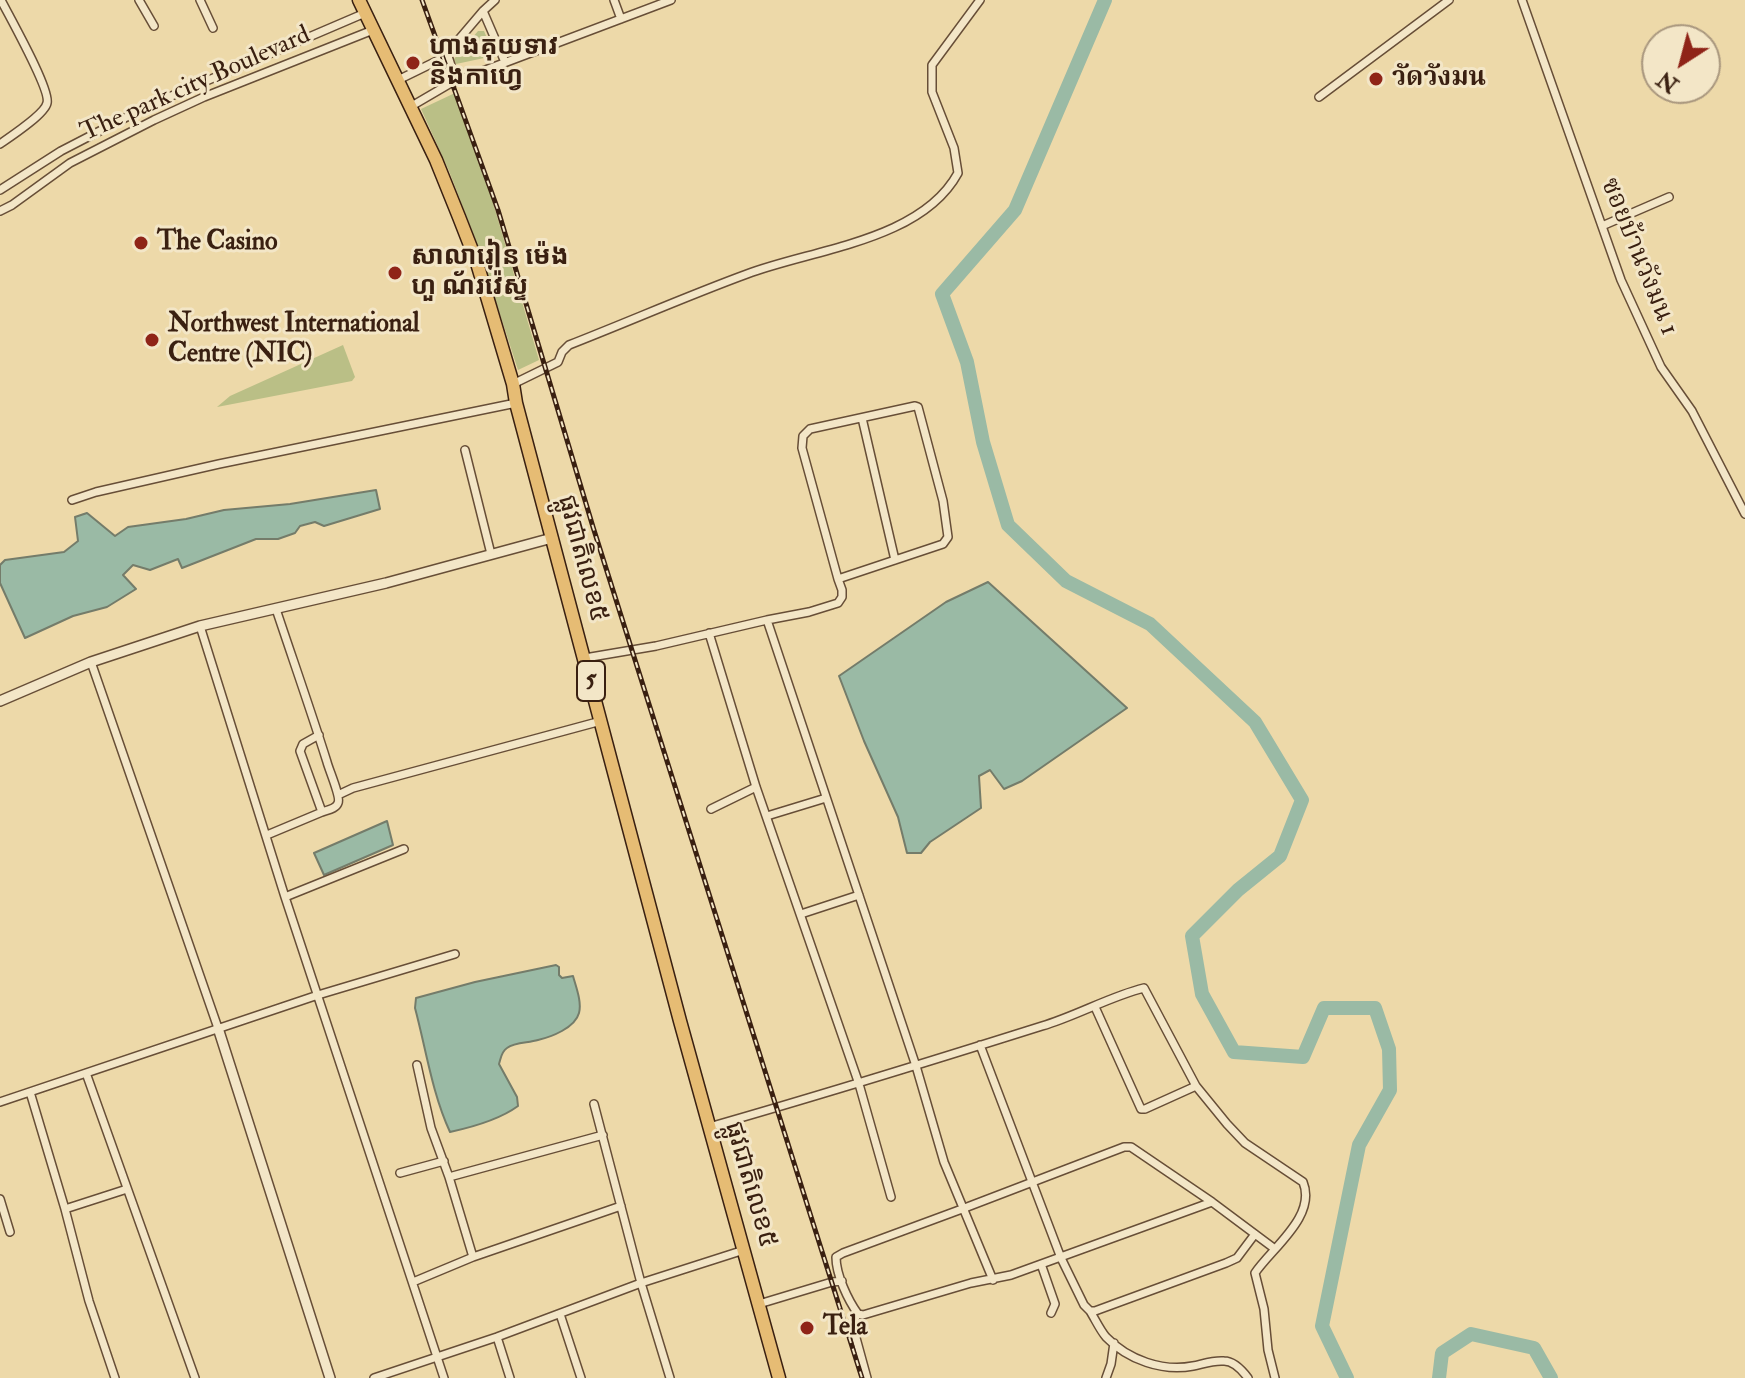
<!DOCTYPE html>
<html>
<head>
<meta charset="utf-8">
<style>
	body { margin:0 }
	#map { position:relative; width:1745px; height:1378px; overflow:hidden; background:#edd9a9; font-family:"IM FELL Double Pica",serif }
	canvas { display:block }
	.north { position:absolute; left:1641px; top:24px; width:80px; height:80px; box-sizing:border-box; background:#f3e6c7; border:2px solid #a9977e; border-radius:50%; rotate:216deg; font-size:22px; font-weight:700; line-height:32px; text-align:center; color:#3a2011 }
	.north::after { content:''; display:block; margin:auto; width:28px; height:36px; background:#8f2418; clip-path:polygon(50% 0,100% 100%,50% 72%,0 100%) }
</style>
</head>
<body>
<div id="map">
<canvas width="1745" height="1378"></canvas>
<div class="north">N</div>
</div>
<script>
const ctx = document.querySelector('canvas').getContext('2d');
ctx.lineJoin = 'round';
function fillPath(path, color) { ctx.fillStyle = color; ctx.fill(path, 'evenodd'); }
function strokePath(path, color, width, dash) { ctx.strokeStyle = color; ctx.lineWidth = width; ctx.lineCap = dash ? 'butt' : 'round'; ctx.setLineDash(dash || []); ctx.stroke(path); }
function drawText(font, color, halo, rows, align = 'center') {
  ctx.font = font + ' "IM FELL Double Pica","Noto Sans Khmer","Noto Serif Thai",serif'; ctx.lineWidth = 6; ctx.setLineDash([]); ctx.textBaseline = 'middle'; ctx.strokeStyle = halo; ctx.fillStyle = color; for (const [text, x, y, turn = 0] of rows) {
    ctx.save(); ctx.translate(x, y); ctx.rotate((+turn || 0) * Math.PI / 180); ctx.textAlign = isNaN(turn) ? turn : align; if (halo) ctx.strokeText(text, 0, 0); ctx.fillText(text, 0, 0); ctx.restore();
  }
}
fillPath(new Path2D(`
	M478,31H484L492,50V54L489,57L456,64L454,59Z
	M455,93L485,175L539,360L518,370L478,246L449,171L421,109Z
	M343,345L355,377L352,381L217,407L230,396Z`), '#babf86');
const water = new Path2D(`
	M376,490L380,509L324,526L315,522L300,526L295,533L278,539H256L182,568L178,559L150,570L133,565L123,575L136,589L107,607L73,616L25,638L0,583V565L5,560L64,552L78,541L75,517L87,513L115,536L128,527L186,519L224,510L290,504Z
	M988,582L1127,708L1022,781L1004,789L990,770L979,776L981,808L930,842L921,853H907L898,817L864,741L839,676L946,602Z
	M387,821L393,845L324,875L314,853Z
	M556,965L559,967V975L562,978L573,976C576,987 582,1002 579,1013C575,1028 551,1037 538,1040C528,1043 515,1042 507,1048C501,1052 501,1058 499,1064L517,1097L518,1106C499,1120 473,1127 450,1132C432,1093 426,1049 415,1008L416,998L475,982Z`);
fillPath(water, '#9abaa5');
strokePath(water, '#747c6a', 2);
strokePath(new Path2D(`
	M1105,0L1015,210L942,294L967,362L983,442L1008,525L1066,581L1150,624L1255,722L1302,800L1280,856L1238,890L1192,936L1202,994L1234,1052L1303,1057L1324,1008H1375L1389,1049L1390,1090L1359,1145L1322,1326L1347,1378
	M1439,1378L1442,1353L1471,1334L1534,1348L1551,1378`), '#9abaa5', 14);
const minor = new Path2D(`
	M139,0L154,26
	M200,0L213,28
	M614,0L621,19
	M1522,0L1621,280L1661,367L1692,411L1745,514
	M483,11L505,62
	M447,53L456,81
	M398,80L443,58L483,11L495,0
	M1319,97L1449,0
	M410,107L451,83L671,0
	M0,144C10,137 45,114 47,103C51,90 9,16 1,0
	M0,190L61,151L148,106L365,13
	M0,211L12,205L70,163L154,120L204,97L373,30
	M1602,226L1669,197
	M513,384L558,362L562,352L569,345C628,322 687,296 747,274C813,249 921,241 958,173L954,148L932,92V65L980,0
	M862,418L895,560
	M465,450L491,554
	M72,500L96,492L219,464L516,403
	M276,609C293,660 311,711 327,762C329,770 341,797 338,803C336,809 327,810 322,812L300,751L303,744L319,735
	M767,620L916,1066L944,1162L993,1280
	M200,626L285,897L444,1378
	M709,633L756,787L859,1084L891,1197
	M585,658L656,646L767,620L809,612L838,603L842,597V590L838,579L802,448L803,436L810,429L915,406L918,407L943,501L948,537L943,544L838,579
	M91,662L218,1028
	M338,795L353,788L601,721
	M711,809L756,787
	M767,816L826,798
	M267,835L322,812
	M285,897L404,849
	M801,914L859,895
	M1095,1007L1141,1109H1145L1196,1086
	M980,1045L1061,1258L1084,1305L1090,1311H1095L1226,1263L1237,1258L1255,1234
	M417,1065L431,1128L449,1177L473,1257
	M86,1073L195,1378
	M30,1092L65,1209L127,1189
	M0,1102L318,995L455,954
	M594,1104L641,1283L670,1378
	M709,1127C821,1095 931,1061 1042,1026C1076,1016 1111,996 1144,988L1196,1086L1227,1124L1245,1143L1303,1182C1317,1216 1272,1248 1255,1273L1264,1309L1268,1350L1275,1378
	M400,1173L444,1161
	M449,1177L603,1135
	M0,1199L10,1232
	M65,1209L89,1301L115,1378
	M1041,1264L1055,1304L1051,1313
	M413,1282L473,1257L621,1206
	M759,1304L832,1282L842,1281
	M1090,1311C1095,1319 1100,1330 1106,1337C1128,1360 1163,1372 1193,1366C1203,1364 1213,1360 1224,1361C1234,1361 1242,1370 1248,1378
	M560,1314L581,1378
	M858,1314C848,1300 836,1275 836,1257L843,1253L962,1209L1124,1147H1131L1212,1202L1275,1249
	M858,1314L863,1315L971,1283L1011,1275L1212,1202
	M858,1314L853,1322V1327L867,1378
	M497,1337L510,1378
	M374,1378L497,1337L641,1283L744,1250
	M1106,1378L1111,1364L1114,1343`);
const tertiary = new Path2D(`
	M0,701L91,662L200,626L386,583L552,538
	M218,1028L330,1378`);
const trunk = new Path2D(`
	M359,0L436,160L459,217L477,263L513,384L516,403L680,1021L779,1378`);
strokePath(minor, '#674e37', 10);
strokePath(tertiary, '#674e37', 12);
strokePath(trunk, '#3a2011', 15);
strokePath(minor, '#f3e6c7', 7);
strokePath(tertiary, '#f3e6c7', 9);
strokePath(trunk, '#e6bc74', 12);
const rail = new Path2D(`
	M422,0L498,210L593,527L862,1378`);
strokePath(rail, '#3a2011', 5);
strokePath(rail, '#f3e6c7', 2, [6]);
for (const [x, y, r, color] of [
	[413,63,8,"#8f2418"],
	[1376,79,8,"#8f2418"],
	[141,243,8,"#8f2418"],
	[395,273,8,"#8f2418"],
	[152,340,8,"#8f2418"],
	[807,1328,8,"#8f2418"]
]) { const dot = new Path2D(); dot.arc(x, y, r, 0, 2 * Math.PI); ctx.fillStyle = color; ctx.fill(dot); strokePath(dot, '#f3e6c7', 3); }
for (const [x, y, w] of [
	[591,681,28]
]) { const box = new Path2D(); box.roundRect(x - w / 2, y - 20, w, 40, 6); ctx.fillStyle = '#f3e6c7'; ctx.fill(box); strokePath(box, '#3a2011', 2); }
drawText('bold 24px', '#3a2011', null, [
	["5",591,681]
]);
drawText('bold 26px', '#3a2011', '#f3e6c7', [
	["ហាងគុយទាវ",429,48],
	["និងកាហ្វេ",429,78],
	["วัดวังมน",1392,79],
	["The Casino",157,243],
	["សាលារៀន ម៉េង",411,258],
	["ហួ ណ័រវ៉េស្ទ",411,288],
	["Northwest International",168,325],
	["Centre (NIC)",168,355],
	["Tela",823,1328]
], 'left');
drawText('26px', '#3a2011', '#f3e6c7', [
	["The park city Boulevard",196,85,-24],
	["ซอยบ้านวังมน 1",1638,257,68],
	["ផ្លូវជាតិលេខ៥",581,559,75],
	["ផ្លូវជាតិលេខ៥",749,1185,74]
]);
</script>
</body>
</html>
